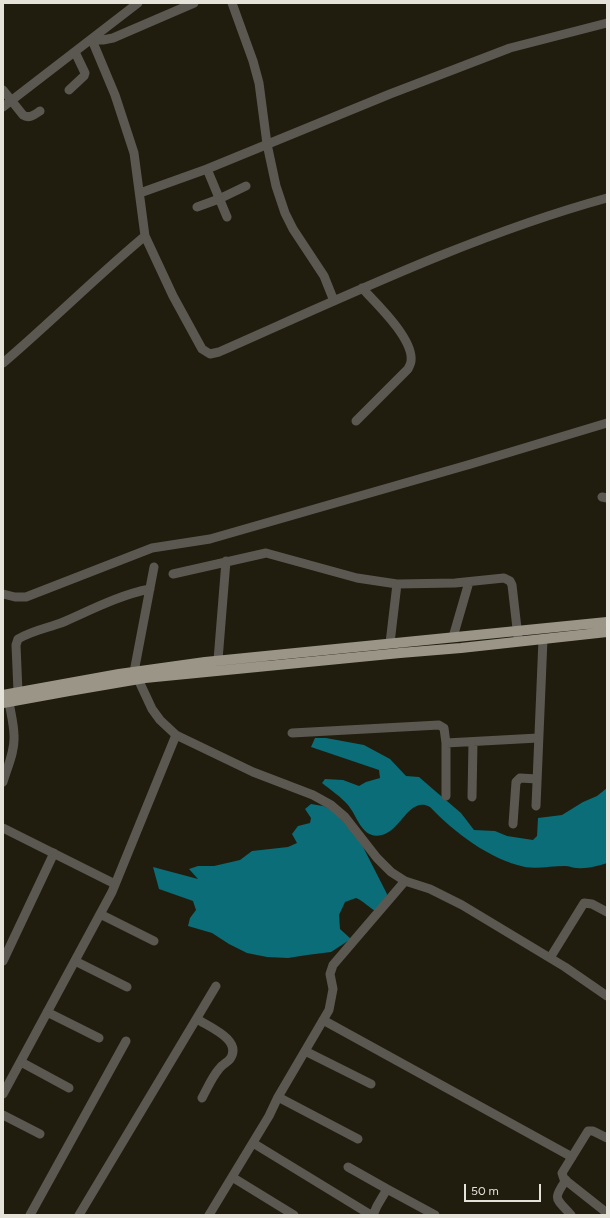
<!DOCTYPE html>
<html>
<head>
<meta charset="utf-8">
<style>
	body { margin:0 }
	#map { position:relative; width:610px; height:1218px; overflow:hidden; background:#201c0e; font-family:Figtree,sans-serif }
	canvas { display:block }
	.frame { position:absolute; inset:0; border:4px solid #e5e3d9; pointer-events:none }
	.scale { position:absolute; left:464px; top:1184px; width:77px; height:18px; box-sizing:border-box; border:2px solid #e5e3d9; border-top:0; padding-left:5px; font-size:12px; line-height:14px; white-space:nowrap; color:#e5e3d9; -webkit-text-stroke:3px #201c0e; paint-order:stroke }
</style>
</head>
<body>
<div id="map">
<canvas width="610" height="1218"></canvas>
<div class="frame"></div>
<div class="scale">50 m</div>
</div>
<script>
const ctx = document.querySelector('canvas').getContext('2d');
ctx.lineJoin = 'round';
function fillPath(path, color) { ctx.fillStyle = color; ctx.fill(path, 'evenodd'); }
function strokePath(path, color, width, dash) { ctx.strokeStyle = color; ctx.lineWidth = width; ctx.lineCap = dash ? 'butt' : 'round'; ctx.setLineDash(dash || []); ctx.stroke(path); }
fillPath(new Path2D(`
	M315,738H326L364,745L390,759L406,776L419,777L434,790L461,813L474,830L495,831L507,836L533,840L537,836L538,818L562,815L583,802L597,796L607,788V863C598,866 587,869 577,868C573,868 569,866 565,866C552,866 538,869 525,867C489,859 455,833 430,807C409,796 401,831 382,835C362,840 358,817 348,805C341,797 331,790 322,783L325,779L343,780L359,786L366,782L380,778L379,770L311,747Z
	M311,804L323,806L335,811L361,843L387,894L386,902L377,912C369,908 364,901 356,898L345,902L339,915L340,929L351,939L331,952L307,955L288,958L267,957L247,953L229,944L212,933L188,926L190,918L196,910L193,901L159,889L153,867L198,879L189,869L198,866H214L240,860L252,851L288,847L297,843L292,834L298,826L310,823L311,818L305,809Z`), '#0a6d78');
strokePath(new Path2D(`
	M194,3L113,38L103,40H92L115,95L134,153L145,236L173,296L202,349L210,354L219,352C346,296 473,235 607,198
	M232,3L253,61L259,83L267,144L276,186L285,213L293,229L324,276L334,301
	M3,90L23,115C29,119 34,115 40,111
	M69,90L84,76L85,73L75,52
	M3,107L138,3
	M207,169L227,217
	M140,193L207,169L390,94L510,48L607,23
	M197,207L219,199L246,186
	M3,363C51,322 96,277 145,236
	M356,421L408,369C409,367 411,363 411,361C414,339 376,303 362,288
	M602,497L607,498
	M173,574L266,553L357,578L397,584
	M3,594L15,597H26L152,548L210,539L471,464L607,423
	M453,637L469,582
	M390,643L397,584L455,583L504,578L510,581L512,585L518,637
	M218,660L226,561
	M134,672L154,567
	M138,679L152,709L160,720L176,735
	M18,692L16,645L18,639C31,631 47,628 61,623C91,610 119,595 150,589
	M292,733L439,725L444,728L446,743
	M3,782C7,768 15,752 14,736C14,725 11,714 9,702
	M446,796V743L538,738
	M472,797L473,742
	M536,806L543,639
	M513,824L516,782L520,778L537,779
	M3,828L115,884
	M100,914L154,941
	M550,958L584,903L592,904L607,912
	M3,961L54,853
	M75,961L127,987
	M47,1012L99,1038
	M197,1019C209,1027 243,1040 230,1059C227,1063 222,1064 219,1069C212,1077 207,1089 202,1098
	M323,1020L572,1157
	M305,1051L371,1084
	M21,1062L69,1088
	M3,1094L112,892L176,735L253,772L313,795L331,805L345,817L377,858L391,872L405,881L430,889L462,905L565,967L607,996
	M278,1097L358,1139
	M3,1115L40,1134
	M607,1138L593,1131H588L562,1173L564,1179L607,1213
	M253,1143L371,1215
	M348,1167L387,1189
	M232,1177L294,1215
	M566,1180C552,1200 556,1198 571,1215
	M30,1215L126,1041
	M79,1215L216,986
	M209,1215L269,1116L278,1097L329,1010L333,989L330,974L333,965L405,881
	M373,1215L377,1206L387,1189L435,1215`), '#5b5851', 9);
strokePath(new Path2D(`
	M3,695L119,674L205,662L607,622
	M3,703L69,691L145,678L400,653L461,648L607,632`), '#9a9586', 10);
</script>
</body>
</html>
